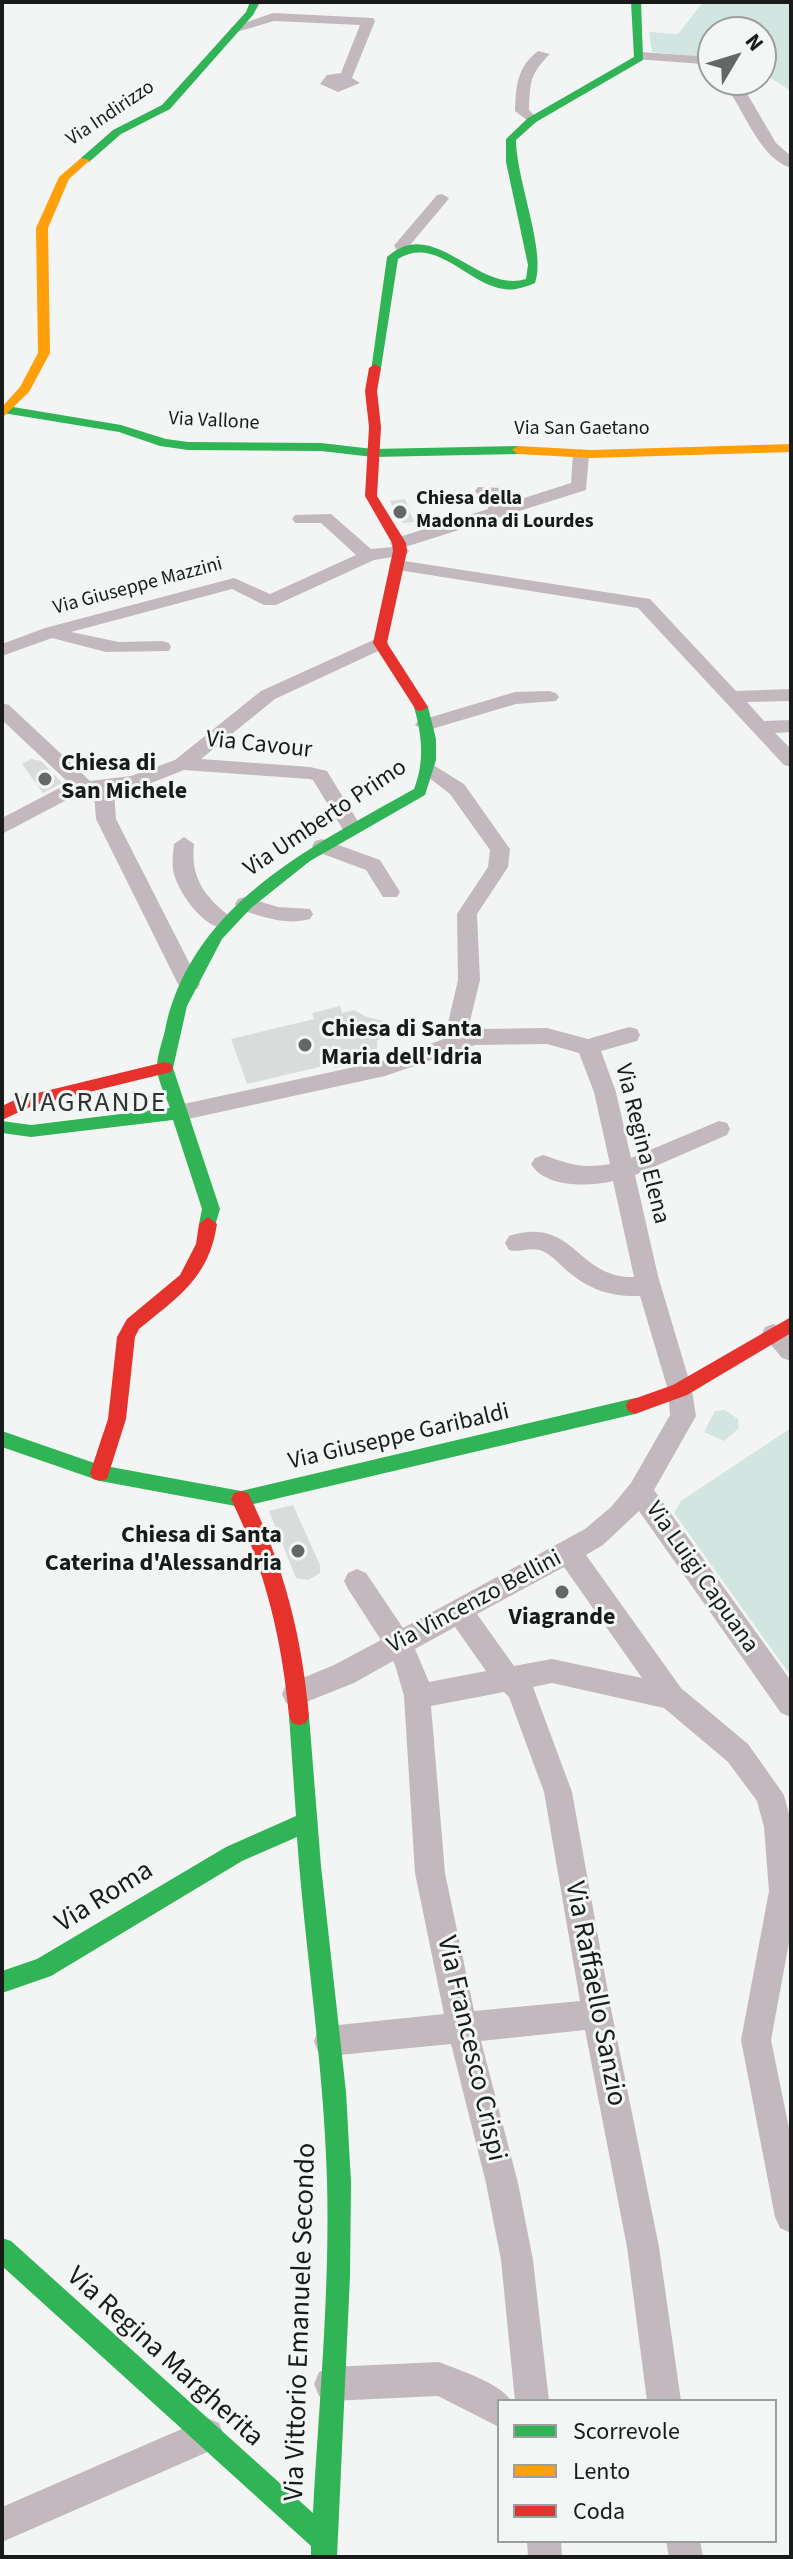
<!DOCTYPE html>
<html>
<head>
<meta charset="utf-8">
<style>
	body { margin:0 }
	#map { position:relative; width:793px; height:2559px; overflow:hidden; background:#f3f5f4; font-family:"Source Sans 3",sans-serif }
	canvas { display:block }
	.frame { position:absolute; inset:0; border:4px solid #191b1a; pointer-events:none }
	.legend { position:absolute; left:497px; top:2399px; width:280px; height:144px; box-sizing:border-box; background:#f2f6f5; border:2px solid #9b9e9d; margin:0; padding:10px 14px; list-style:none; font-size:24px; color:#191b1a }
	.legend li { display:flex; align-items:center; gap:16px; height:40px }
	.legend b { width:40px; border:2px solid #9b9e9d }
	.north { position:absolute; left:697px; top:16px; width:80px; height:80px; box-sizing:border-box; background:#f2f6f5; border:2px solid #9b9e9d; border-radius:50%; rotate:52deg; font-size:22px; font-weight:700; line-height:32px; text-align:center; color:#191b1a }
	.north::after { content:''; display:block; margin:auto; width:28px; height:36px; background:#656766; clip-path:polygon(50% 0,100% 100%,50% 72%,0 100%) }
</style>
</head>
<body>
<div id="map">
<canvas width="793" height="2559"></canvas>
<div class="frame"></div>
<ul class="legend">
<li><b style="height:10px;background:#30b455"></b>Scorrevole</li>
<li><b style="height:10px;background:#ff9f0a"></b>Lento</li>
<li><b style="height:10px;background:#e5322d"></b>Coda</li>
</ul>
<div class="north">N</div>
</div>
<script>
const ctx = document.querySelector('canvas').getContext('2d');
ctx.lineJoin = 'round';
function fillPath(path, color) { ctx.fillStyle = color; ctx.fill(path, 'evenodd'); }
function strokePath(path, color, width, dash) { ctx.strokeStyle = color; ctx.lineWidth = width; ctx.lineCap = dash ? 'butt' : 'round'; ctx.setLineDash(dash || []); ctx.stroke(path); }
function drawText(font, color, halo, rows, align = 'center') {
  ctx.font = font + ' "Source Sans 3",sans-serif'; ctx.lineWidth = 6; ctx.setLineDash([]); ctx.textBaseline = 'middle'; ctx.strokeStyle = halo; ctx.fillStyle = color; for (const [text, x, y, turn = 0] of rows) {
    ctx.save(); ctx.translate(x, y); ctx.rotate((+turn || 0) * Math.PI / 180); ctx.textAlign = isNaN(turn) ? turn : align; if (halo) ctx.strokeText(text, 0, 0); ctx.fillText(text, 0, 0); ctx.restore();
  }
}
fillPath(new Path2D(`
	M703,2H791V91L761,72V32H713V58L652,52L649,32L678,34Z
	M725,1410L738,1419L739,1428L724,1441L704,1432L715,1411Z
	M791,1428V1676L674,1513L681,1501Z`), '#d2e5e1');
fillPath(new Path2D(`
	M405,499L414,522L403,523L390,501Z
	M31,759L41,761L62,783L43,793L22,764Z
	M340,1006L342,1013L354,1010L367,1017L388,1022L390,1032L377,1041V1050L363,1056L364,1062L335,1068L332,1064L247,1084L231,1039L314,1019L312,1013Z
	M293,1505L320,1565V1573L308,1580L296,1578L269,1511Z`), '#dadcdb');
fillPath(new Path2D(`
	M273,13L373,18L375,21L352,78L360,83L338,92L320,84L327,75L341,73L360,25L274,21L237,32L230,28Z
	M538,51L550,54C530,74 530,82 529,110L539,120L532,124L515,111C516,86 517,67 538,51Z
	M641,52L711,57L713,70L702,64L636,59L634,56Z
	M721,80H736L742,85L776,143L791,156V168C757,157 743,105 721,80Z
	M442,194L449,198L447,201L410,245L408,253H398L394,245L397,242L437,195Z
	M581,449L589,454L586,490L405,547L409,551L406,555L374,560L276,605H264L232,589L71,632L119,642L162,641L169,643L171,647L169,651L106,652L52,638L2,656V644L45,628L234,578L270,594L356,555L321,523H295L292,519L295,515L331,514L371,549L393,547L390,543L393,539L488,509V496L478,495L475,491L478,487L502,488L505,504L571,483L573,454Z
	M398,560L650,599L736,691L791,689V701L747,702L764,721L791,720V732L775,733L791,749V767L784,765L638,608L392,569L389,565Z
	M380,637L389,643L387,647L275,699L201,759L310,767L327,771L362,828L359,833H345L313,780L309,779L184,770L141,787L114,791L116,819L200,984L197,989H181L178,984L96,819L94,793L76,795L2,834V818L69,783L2,720V703L9,705L90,781L131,776L175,760L261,691Z
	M549,691L556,693L559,697L556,701L516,704L425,731L415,725L418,721L515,692Z
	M430,763L464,784L510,849L508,867L477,914L480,980L470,1021L479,1029L547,1028L588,1039L629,1027L637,1029L640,1035L637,1041L601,1051L616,1092L631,1158L719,1121L727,1123L730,1129L727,1135L635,1175L658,1276L692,1390L696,1416L654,1490L791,1681V1717L781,1713L639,1511L603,1545L586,1555L681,1688L748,1744L784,1795L791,1822V1932L771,2040L791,2138V2233L780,2228L775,2217L741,2040L769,1891L764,1827L757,1801L728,1762L664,1708L552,1683L533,1687L572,1792L612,2014L659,2247L681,2401H647L627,2247L585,2030L481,2041L518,2183L533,2260L549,2401H515L501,2260L486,2183L451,2044L329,2056L318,2052L314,2041L318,2030L329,2026L444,2014L415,1873L404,1696L395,1665L393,1661L354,1683L296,1706L286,1703L282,1694L286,1685L334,1665L381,1640L348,1589L344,1581L348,1573L357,1569L366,1573L403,1628L585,1529L611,1507L631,1483L670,1415L668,1390L640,1296C609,1297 588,1289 565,1269C558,1262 549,1253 540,1250C529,1247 519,1253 509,1250L505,1243L509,1236C574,1215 577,1279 634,1277L613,1181C590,1187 545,1188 531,1164L535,1158L543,1155C570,1164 580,1169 610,1164L594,1092L579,1053L547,1044L475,1045L385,1076L179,1121L171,1119L168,1113L171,1107L179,1105L382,1061L458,1034L448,1023L458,980L457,914L488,867L490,850L450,794L423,773L420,769L423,765ZM564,1567L642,1678L552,1659L514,1666L477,1614ZM455,1627L486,1671L429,1682L415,1649ZM504,1692L509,1697L544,1792L580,2001L474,2011L445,1873L431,1706Z
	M184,837L194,844C190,879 206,898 232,918L235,923L232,928C207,935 177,892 173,870C172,861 173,853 174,844Z
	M322,839L380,860L400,892L397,897H383L366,870L315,851L312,846L315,841Z
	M245,897L278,907L310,909L313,914L310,919C285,926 261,916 238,909L235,904L238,899Z
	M774,1324L791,1335V1361L782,1358L762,1334L765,1327Z
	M439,2362C463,2372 496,2381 512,2401H499V2427L438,2396L331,2401L319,2396L314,2384L319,2372L331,2367Z
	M207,2418L219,2423L224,2435L219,2447L2,2542V2507Z
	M527,2541H561L562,2557H528Z
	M666,2541H700L703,2557H669Z`), '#c3b8be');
fillPath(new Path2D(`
	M250,2H260L253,15L170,109L121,134L89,162H81V158L113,130L162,105L246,12Z
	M631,2H641L643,60L536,122L516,140C516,179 547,253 535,283C525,287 514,291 504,289C467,284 436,235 398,259L381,368L371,371L387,257C434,214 477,294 526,279L528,265L506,162V139L528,118L634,57Z
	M7,406L121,425L166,439L188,442L321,443L373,449L518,446L524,450L518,454L373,457L321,451L188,450L160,446L119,432L3,413L2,408Z
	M421,703L428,707L436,739V760L425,795L310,861L251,908L222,939L187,1006L173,1068L220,1209L214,1229L208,1231L199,1224L202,1209L173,1120L31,1137L2,1133V1121L31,1125L170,1108C166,1096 157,1080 157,1067C157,1054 164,1038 166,1025C195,902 313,846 414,789C425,762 422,735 414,707Z
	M635,1398L642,1401L644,1406L642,1411L635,1414L241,1507L100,1481L2,1447V1431L100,1465L241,1491Z
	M299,1707L306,1709L309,1716L321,1866L346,2092L351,2182L350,2276L337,2557H311V2546L2,2266V2238L11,2241L313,2513C319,2403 330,2291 327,2180C324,2065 305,1951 297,1837L242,1861L51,1976L2,1993V1971L37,1959L226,1847L296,1816L289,1716L292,1709Z`), '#30b455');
fillPath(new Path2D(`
	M81,158L90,160L69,179L48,228L50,353L29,392L2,418V407L20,387L38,353L36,228L59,177Z
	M791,444V452L591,458L518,454L512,450L518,446L591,450Z`), '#ff9f0a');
fillPath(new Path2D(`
	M375,364L381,368L377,391L381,427L377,496L406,543L407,551L387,643L428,707L421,711L416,710L373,643L393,551L392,543L365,496L369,427L365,391L369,368Z
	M165,1062L171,1064L173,1068L171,1072L32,1106L2,1120V1106L21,1097Z
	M208,1217L217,1224C209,1278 178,1297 139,1329L135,1337L126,1419L107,1479L100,1481L93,1479L90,1473L108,1419L117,1337L127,1319L180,1275L196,1244L199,1224Z
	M791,1317V1333L687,1395L635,1414L628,1411L626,1406L628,1401L673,1385Z
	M241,1491L248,1493C284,1565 302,1637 309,1716L306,1723L299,1725L292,1723L289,1716C282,1639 265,1569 231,1499L234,1493Z`), '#e5322d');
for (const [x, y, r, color] of [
	[400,512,8,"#656766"],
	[45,779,8,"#656766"],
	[305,1045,8,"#656766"],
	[298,1551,8,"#656766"],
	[562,1592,8,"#656766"]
]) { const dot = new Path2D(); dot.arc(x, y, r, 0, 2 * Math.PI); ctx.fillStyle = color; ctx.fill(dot); strokePath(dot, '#f2f6f5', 3); }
drawText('20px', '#191b1a', '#f2f6f5', [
	["Via Indirizzo",111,114,-34],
	["Via Vallone",214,422,3],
	["Via San Gaetano",582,430],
	["Via Giuseppe Mazzini",138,587,-15]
]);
drawText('bold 20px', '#191b1a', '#f2f6f5', [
	["Chiesa della",416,500],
	["Madonna di Lourdes",416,523]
], 'left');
drawText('24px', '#191b1a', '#f2f6f5', [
	["Via Cavour",259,746,6],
	["Via Umberto Primo",326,819,-34],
	["Via Regina Elena",641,1144,76],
	["Via Giuseppe Garibaldi",399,1438,-13],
	["Via Luigi Capuana",701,1578,55],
	["Via Vincenzo Bellini",475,1603,-28]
]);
drawText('bold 24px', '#191b1a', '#f2f6f5', [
	["Chiesa di",61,765],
	["San Michele",61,793],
	["Chiesa di Santa",321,1031],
	["Maria dell'Idria",321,1059],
	["Chiesa di Santa",282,1537,"right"],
	["Caterina d'Alessandria",282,1565,"right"],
	["Viagrande",562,1619,"center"]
], 'left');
ctx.letterSpacing = '2px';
drawText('28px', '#2f3232', '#f2f6f5', [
	["VIAGRANDE",91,1105]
]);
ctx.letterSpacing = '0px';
drawText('28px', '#191b1a', '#f2f6f5', [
	["Via Roma",105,1898,-32],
	["Via Raffaello Sanzio",594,1994,79],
	["Via Francesco Crispi",470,2049,77],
	["Via Vittorio Emanuele Secondo",302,2322,-88],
	["Via Regina Margherita",164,2358,42]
]);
</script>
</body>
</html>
